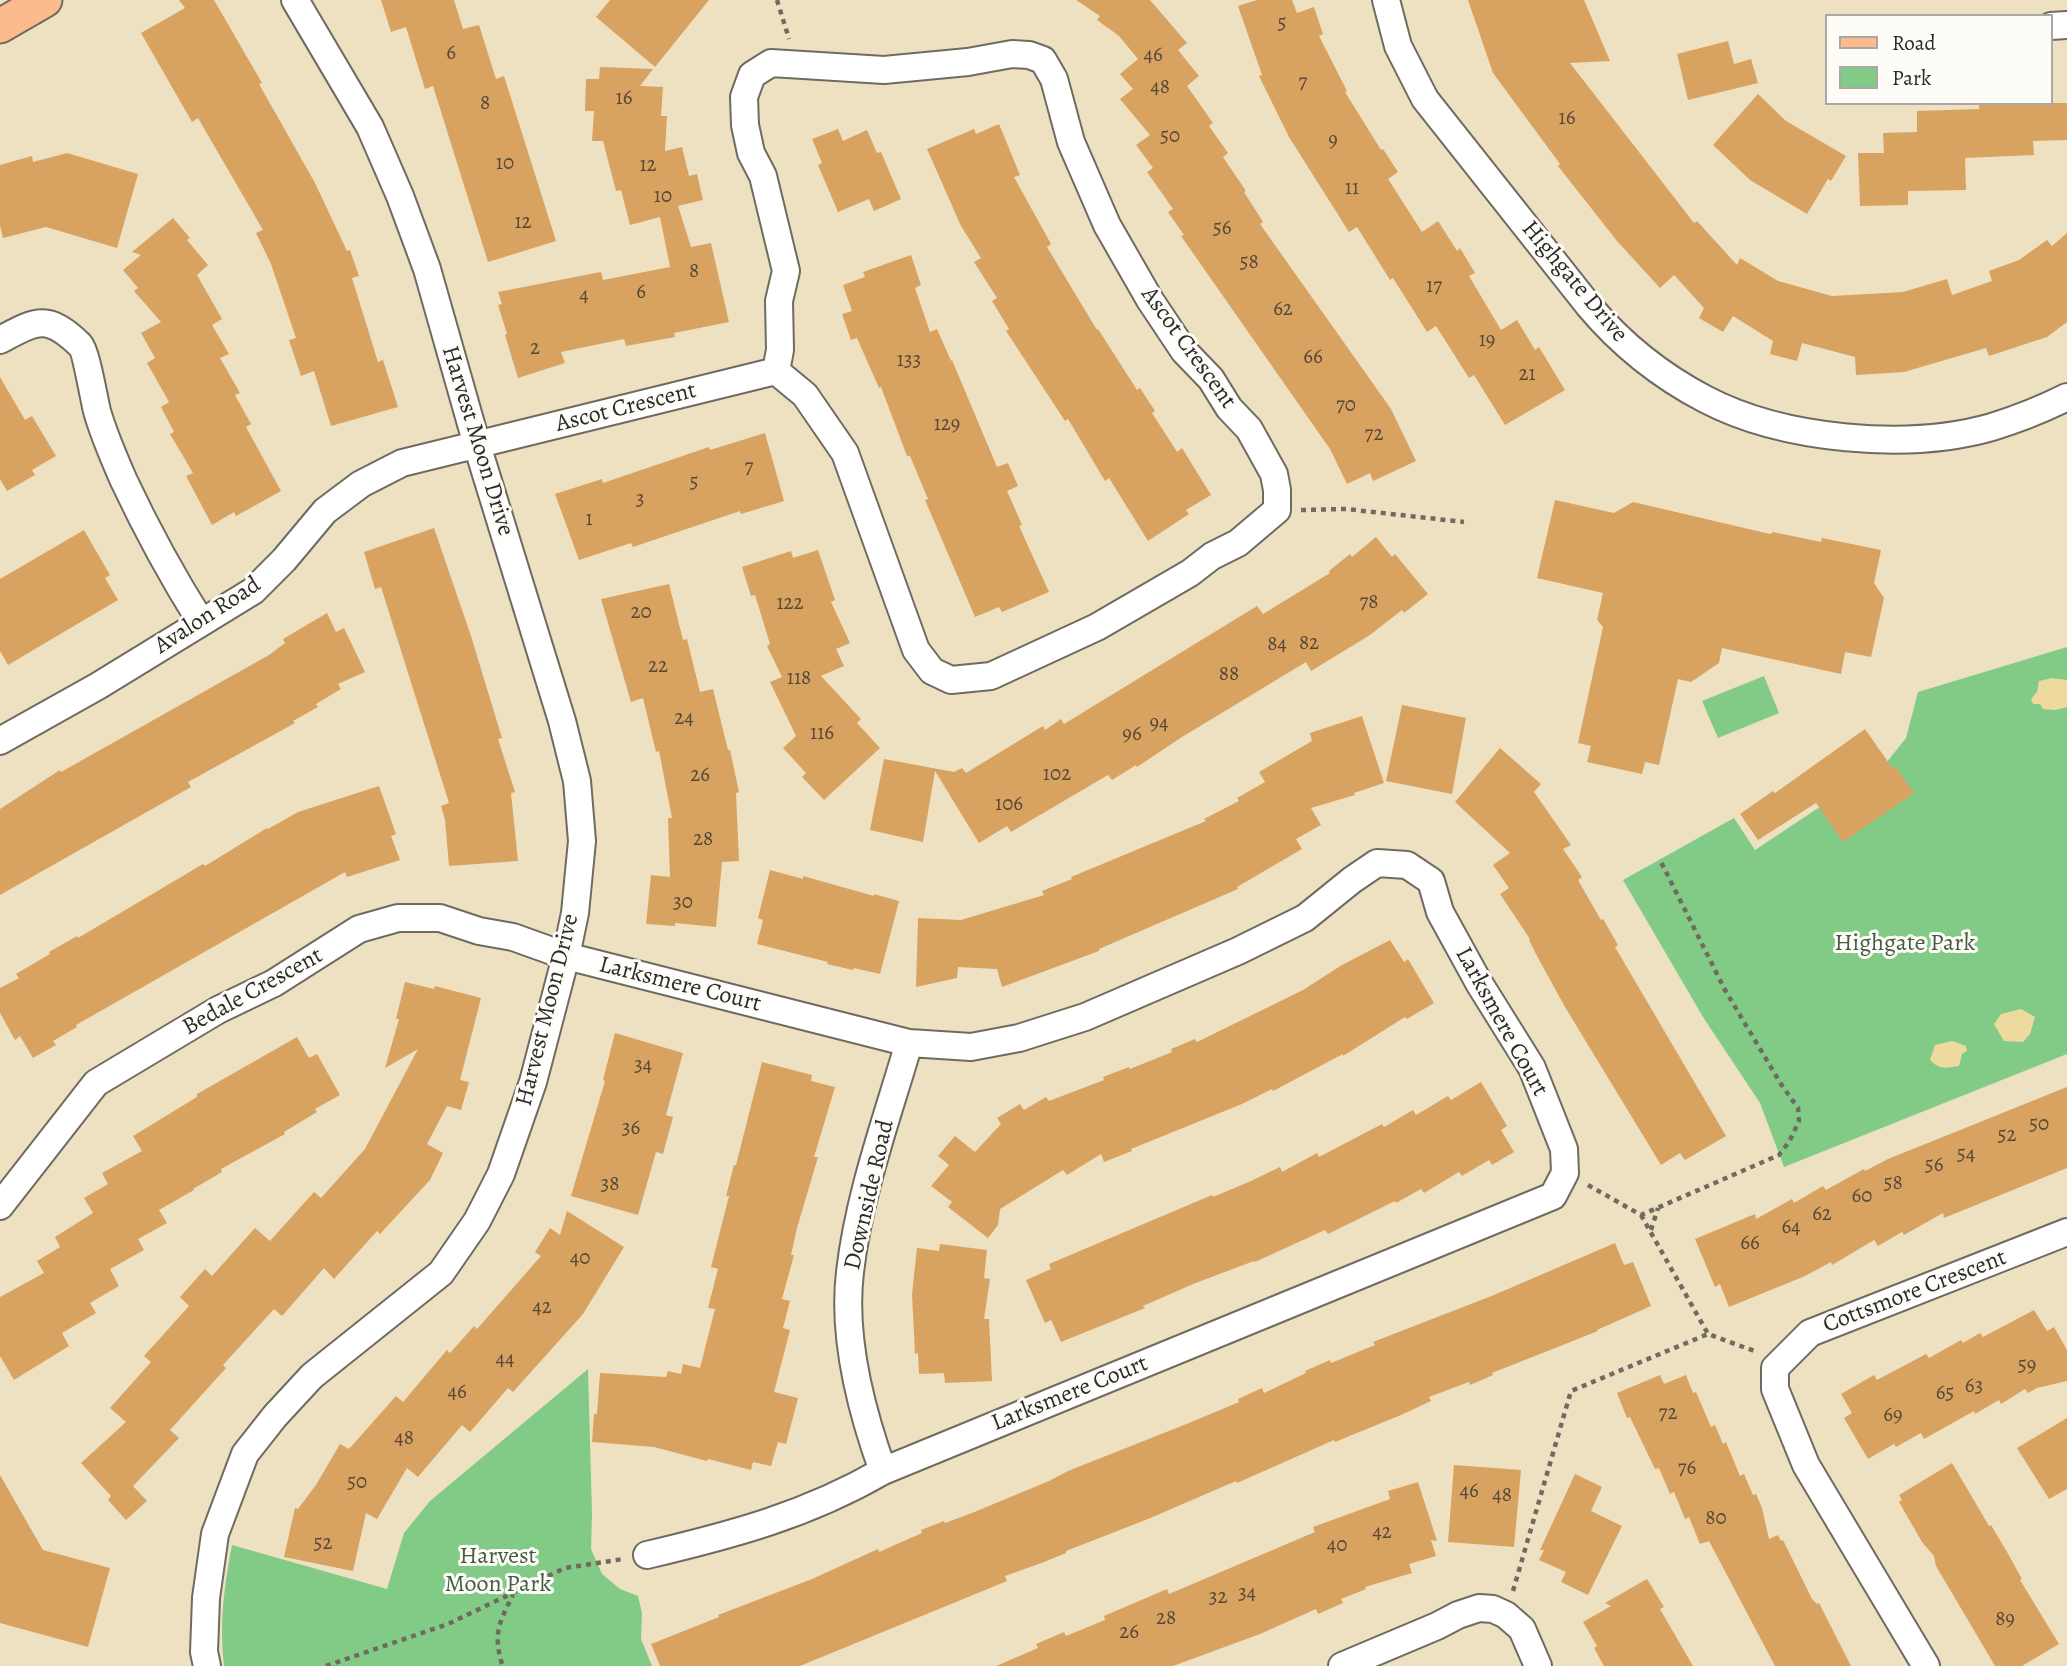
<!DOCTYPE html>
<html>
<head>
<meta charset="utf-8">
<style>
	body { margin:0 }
	#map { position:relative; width:2067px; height:1666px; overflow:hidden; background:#eee1c2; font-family:Alegreya,serif }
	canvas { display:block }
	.legend { position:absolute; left:1825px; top:14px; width:228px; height:91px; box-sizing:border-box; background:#fdfcf7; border:2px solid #a9a8a5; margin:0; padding:9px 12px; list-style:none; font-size:21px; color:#2b2b2b }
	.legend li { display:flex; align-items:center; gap:14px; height:35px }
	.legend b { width:35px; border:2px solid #a9a8a5 }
</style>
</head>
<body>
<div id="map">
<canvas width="2067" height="1666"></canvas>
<ul class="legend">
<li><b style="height:9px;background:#fbbb8d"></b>Road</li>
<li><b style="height:19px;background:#82cb87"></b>Park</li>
</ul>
</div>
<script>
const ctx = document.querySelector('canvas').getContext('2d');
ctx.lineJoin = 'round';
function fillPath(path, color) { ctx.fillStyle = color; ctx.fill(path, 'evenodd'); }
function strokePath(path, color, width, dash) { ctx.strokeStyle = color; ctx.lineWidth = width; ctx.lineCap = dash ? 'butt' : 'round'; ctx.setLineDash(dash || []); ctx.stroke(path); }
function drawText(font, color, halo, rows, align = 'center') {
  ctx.font = font + ' Alegreya,serif'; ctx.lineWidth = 6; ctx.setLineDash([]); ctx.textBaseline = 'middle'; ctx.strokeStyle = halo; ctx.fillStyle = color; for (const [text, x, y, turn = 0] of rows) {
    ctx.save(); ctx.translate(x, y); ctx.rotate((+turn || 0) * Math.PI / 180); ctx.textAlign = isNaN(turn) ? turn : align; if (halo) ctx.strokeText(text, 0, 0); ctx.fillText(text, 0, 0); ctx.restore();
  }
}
fillPath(new Path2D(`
	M2067,647V1054L1784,1167L1760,1103L1703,1017L1623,880L1734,818L1755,850L1886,763L1906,738L1918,692Z
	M1764,676L1779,713L1718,738L1702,701Z
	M588,1369L592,1514L591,1549L602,1574L620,1589L638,1596L642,1613L641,1639L652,1666H224C219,1625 224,1586 232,1545L387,1589L404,1533L430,1501Z`), '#82cb87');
fillPath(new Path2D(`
	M2052,678L2067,680V707L2055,710L2043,709L2040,704H2033L2031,699L2037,692L2039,681Z
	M2021,1009L2035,1017L2030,1034L2023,1042L2004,1041L1994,1024L2001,1014Z
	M1952,1041L1966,1046L1967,1051L1962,1054L1959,1066C1948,1068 1939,1070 1930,1060L1935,1045Z`), '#eeda9e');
fillPath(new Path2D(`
	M179,0H214L262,83L259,84L315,183L347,251L350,250L359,276L352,278L378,362L383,360L398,407L331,426L314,371L301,376L289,340L296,338L271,264L256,233L263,230L198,118L192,122L141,33L185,8Z
	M381,0H454L463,29L479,25L496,79L504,76L556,241L488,262L433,86L425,89L406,27L391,32Z
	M610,0H709L655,67L596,17Z
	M1076,0H1150L1187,43L1178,50L1199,76L1187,86L1213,123L1209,126L1228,153L1223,157L1246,191L1244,192L1263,222L1260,224L1391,409L1416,461L1373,481L1370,473L1347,484L1330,449L1181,236L1184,235L1168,212L1173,209L1147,172L1153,168L1136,145L1150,135L1120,99L1133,89L1120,74L1138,59L1119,36L1097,20L1100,16Z
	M1257,0H1292L1297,13L1314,7L1323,34L1319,36L1347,91L1345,92L1381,150L1383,149L1398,172L1388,179L1422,232L1438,221L1457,251L1460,248L1475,273L1469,276L1501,330L1517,320L1535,350L1539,347L1565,390L1505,425L1474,375L1469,378L1436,326L1427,332L1393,278L1390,280L1357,227L1349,232L1289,137L1259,76L1262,75L1238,6Z
	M1468,0H1584L1610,61L1570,63L1694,223L1697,221L1737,265L1740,258L1778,281L1832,296L1903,292L1947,279L1952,295L1992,281L1989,271L2019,260L2047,240L2052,246L2067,233V322L2047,337L1989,356L1986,348L1904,372L1856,375L1855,357L1802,343L1797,361L1770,354L1773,341L1733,316L1723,332L1699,318L1704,308L1674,275L1660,288L1617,241L1558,166L1560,164L1493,73Z
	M1728,41L1734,64L1751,59L1758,83L1688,100L1677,54Z
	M600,67L653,69L640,86L663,87L661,116H667L665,151L682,147L689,176L697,174L703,200L678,206L691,247L711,243L729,322L674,333L675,337L626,346L624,339L561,352L565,363L518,378L505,335L507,334L498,305L502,304L498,292L601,272L603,280L670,267L660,217L630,225L621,190L616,191L603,141H592L594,111H585L586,79H599Z
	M1758,94L1786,121L1846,156L1831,181L1828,179L1807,214L1750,180L1713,145Z
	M1979,103H2067V140L2033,141L2034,155L1965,158L1966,190L1908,191V205L1860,206L1858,153H1884L1883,133L1917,132V111L1979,109Z
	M999,124L1020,175L1014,177L1051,244L1047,247L1097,330L1098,329L1137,390L1140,388L1155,411L1152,413L1177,452L1182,448L1211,495L1186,510L1189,514L1148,541L1109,478L1105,481L1068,419L1065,421L1006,331L1009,329L992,301L997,298L974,262L981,258L961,226L927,149L974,129L976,134Z
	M838,129L843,141L867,130L877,153L881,152L901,199L874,211L869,199L838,212L818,165L822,163L812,139Z
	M67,153L138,174L117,248L46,227L3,238L0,225V165L32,156L33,162Z
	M173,218L190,238L187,240L208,265L197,275L222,319L212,325L229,354L220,358L240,393L235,395L251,424L246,427L281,491L236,516L234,512L212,525L186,476L193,473L170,434L174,432L161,407L169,402L147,363L155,358L141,333L161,322L134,291L138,288L123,270L141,255L132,252Z
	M911,255L921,285L915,288L930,332L937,329L951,361L952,360L997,467L1008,463L1018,486L1007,491L1022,525L1019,526L1049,592L1002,612L999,607L975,617L925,500L928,499L910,456H907L881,387L879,388L857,338L851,340L842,314L852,311L843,285L865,277L863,272Z
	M0,377L25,420L32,416L56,456L32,470L35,475L7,491L0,479Z
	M765,433L784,501L741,514L740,511L633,547L631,543L579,560L555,494L602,479L603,483L709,447L710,450Z
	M1555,500L1614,513L1633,502L1770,534L1773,532L1821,542L1822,538L1881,550L1874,583L1884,598L1871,657L1845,652L1841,674L1722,648L1719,663L1691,682L1678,679L1659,765L1645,762L1642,774L1587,762L1591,746L1578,743L1603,627L1597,620L1603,593L1537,578Z
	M434,528L471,636L502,738L498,739L515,792L511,793L518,861L449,866L445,820L441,806L449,803L381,587L375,589L364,552Z
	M84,530L110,575L105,578L118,600L8,665L0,651V579Z
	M1376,537L1392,557L1395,554L1428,594L1404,613L1402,610L1370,635L1311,671L1306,662L1182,737L1137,767L1136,765L1112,780L1108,775L1011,832L1007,826L979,843L935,771L923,842L870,830L884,759L954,772L962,768L966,773L1043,726L1045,730L1061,719L1064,724L1257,606L1263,614L1330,573L1329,571L1350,554L1352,557Z
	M818,550L835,600L831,602L850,643L836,649L844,666L821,676L861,719L857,723L880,748L824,800L802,777L806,773L783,748L796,736L770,682L782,677L767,646L770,644L755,595L751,596L742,567L791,551L793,558Z
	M669,584L683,640L687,639L700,692L713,689L728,750H730L739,792L736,793L739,861L722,862L716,927L675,923V926L646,924L651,875L670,877L668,818H672L659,751L656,752L643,698L631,702L601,599Z
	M327,613L336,632L344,628L365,672L338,684L341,689L316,704L318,707L293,721L295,723L188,782L191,787L0,895V809L60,770L61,772L269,655L285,643L283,639Z
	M1402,705L1466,718L1452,794L1386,781Z
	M1362,716L1384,783L1354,793L1355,795L1311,808L1321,825L1296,839L1302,849L1237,887L1238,889L1099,949V951L1002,987L997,969L958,967L957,978L916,987L918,918L961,920L1044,895L1042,891L1072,879L1071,877L1206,821L1204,819L1239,801L1237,798L1265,782L1259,772L1312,741L1310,733Z
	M1865,729L1893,769L1896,767L1914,793L1843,842L1816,803L1758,840L1740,814L1773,791L1775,793Z
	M1500,748L1541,784L1534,792L1571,845L1563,849L1582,877L1578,880L1601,920L1603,919L1618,945L1615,947L1726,1136L1685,1160L1680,1153L1661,1165L1565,1007L1537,956L1529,940L1530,939L1500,894L1509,888L1493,865L1510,853L1455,802Z
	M379,786L396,834L391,836L400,860L347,877L345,872L76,1025L77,1027L53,1041L56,1045L33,1058L20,1036L15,1040L0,1013V988L19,978L16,974L50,954L49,952L77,936L78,938L203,864L205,866L267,828L268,829L298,812Z
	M770,870L803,879V876L874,896V894L899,901L880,974L854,968L853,970L827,964L828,962L757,944L763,920L758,918Z
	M1390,940L1404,962L1408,959L1434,1003L1407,1019L1405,1017L1343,1056V1054L1273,1091L1272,1089L1242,1104L1131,1149L1132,1151L1104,1162L1101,1154L1067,1175L1063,1170L1000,1209L998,1225L988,1238L948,1207L952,1202L931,1186L949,1165L938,1156L955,1136L975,1152L1001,1124L997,1118L1020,1104L1024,1110L1046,1097L1049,1101L1104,1080L1103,1077L1129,1067L1130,1069L1172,1052L1171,1049L1195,1039L1197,1042L1303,990L1342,965Z
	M405,982L434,989L435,986L481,998L460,1080L469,1082L461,1110L447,1106L427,1144L443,1153L430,1180L380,1234L377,1231L334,1279L324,1268L282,1316L274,1309L223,1365L226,1368L170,1430L179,1438L133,1486L147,1501L126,1520L108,1500L111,1496L81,1463L126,1422L110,1408L151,1362L144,1356L189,1306L180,1297L205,1269L212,1276L255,1228L270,1241L314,1192L321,1198L365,1149L418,1049L385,1068L399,1019H396Z
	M615,1033L683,1053L666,1115L673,1117L663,1154L656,1152L638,1215L571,1196L605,1081L603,1080Z
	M297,1037L309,1058L317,1054L340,1095L315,1109L317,1112L284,1132L285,1134L221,1169L222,1172L193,1189L194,1190L159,1210L167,1223L138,1239L144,1250L110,1269L119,1286L90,1303L96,1313L62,1333L69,1346L14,1380L0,1356V1297L44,1273L37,1261L60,1247L55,1237L93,1213L84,1198L108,1184L102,1173L142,1151L133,1136L197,1097V1094Z
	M762,1062L812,1075L811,1081L835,1087L814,1157H818L797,1228L791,1255H794L782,1299L790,1301L783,1328L790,1330L774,1392L798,1398L786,1444L778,1442L771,1466L753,1462L751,1470L708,1459L707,1461L654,1447L592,1442L594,1414H597L600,1373L666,1377L668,1371L681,1374L683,1364L700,1368L715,1309L708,1308L718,1269L711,1267L729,1196H726L734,1165H736Z
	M1481,1082L1507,1126L1501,1130L1514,1152L1492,1165L1489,1160L1462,1176L1459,1172L1424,1193L1421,1189L1396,1203L1395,1201L1328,1234L1325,1230L1255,1262L1254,1261L1193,1284L1143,1306L1145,1308L1061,1342L1051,1320L1045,1323L1026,1280L1051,1269L1049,1264L1212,1195L1213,1197L1251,1181L1280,1167L1282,1172L1317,1153L1319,1157L1382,1124L1384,1127L1413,1110L1416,1115L1448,1096L1451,1100Z
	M2067,1087V1168L1944,1218L1943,1213L1904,1235L1902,1232L1878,1246L1874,1240L1832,1265L1831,1262L1805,1276L1729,1307L1720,1284L1715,1287L1695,1239L1755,1214L1756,1219L1792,1199L1794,1203L1823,1186L1826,1190L1864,1169L1865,1171L1888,1159Z
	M567,1211L624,1247L583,1314L513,1392L508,1388L470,1432L462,1425L418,1477L407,1468L377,1519L366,1513L353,1571L284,1557L295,1508L298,1509L316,1485L340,1444L349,1449L396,1396L403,1402L447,1350L450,1353L474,1326L477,1329L541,1256L535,1252L550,1228L560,1235Z
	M1615,1243L1624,1265L1633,1262L1651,1306L1597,1330L1598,1331L1492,1373L1493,1375L1470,1385L1469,1382L1429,1397L1431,1401L1401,1415L1335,1442L1334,1440L1237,1483L1236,1481L1148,1519L1066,1551V1553L1044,1562L1005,1576L1007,1581L800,1666H660L651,1644L719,1617L718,1615L812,1579L878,1549L879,1552L922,1533L921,1530L944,1521L945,1523L972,1513L1049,1481L1068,1471L1189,1423L1239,1402L1238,1399L1262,1388L1264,1393L1306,1373L1305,1371L1330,1360L1331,1363L1375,1345L1373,1342L1494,1295Z
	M940,1244L987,1250L984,1278L990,1279L984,1319H989L992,1381L945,1383L944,1373L919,1374L918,1353L915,1354L912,1294L917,1248L939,1251Z
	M2034,1310L2047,1331L2054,1327L2067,1350V1381L2037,1388L2028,1393L2025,1389L2001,1404L1999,1400L1975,1414L1974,1411L1924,1439L1921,1433L1896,1447L1894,1444L1868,1459L1844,1418L1852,1413L1841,1394L1874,1375L1877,1380L1926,1354L1929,1358L1961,1340L1963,1343L1980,1333L1983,1337Z
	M1660,1375L1664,1384L1686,1375L1693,1393L1696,1392L1711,1427L1715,1425L1723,1444L1726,1442L1740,1476L1744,1474L1753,1495L1756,1494L1762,1508L1769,1539L1778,1535L1781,1541L1783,1540L1812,1599L1817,1604L1819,1603L1851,1666H1775L1709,1541L1700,1544L1689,1517L1685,1519L1674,1492L1670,1494L1659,1468L1655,1469L1630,1417L1627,1418L1617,1393Z
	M2067,1418V1489L2049,1499L2017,1448Z
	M1952,1463L1989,1526L1991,1525L2007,1552L2022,1579L2020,1580L2059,1644L2022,1666H1995L1936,1566L1934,1556L1922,1542L1899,1502L1902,1500L1899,1495Z
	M1454,1465L1521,1470L1514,1547L1448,1542Z
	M1575,1474L1602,1487L1591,1511L1622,1526L1588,1595L1561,1582L1566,1572L1539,1560L1544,1550H1540Z
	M0,1475L43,1550L110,1568L88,1647L0,1623Z
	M1418,1482L1437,1541L1431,1540L1436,1556L1409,1564L1412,1573L1365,1587L1366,1589L1341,1599L1343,1603L1318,1614L1316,1609L1260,1634L1173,1666H996L1038,1648L1036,1644L1064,1632L1066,1636L1105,1620L1104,1616L1167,1589L1169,1594L1315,1532L1313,1527L1390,1499L1388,1491Z
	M1647,1579L1664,1607L1660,1609L1693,1666H1604L1594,1648L1597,1646L1583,1622L1611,1606L1605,1603Z`), '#d8a261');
const minor = new Path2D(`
	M1386,0L1398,46L1425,99L1589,306C1621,344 1661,376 1705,399C1783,440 1908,451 1992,427C2018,419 2043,409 2067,397
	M2051,26L2067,25
	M1012,54L1029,55L1043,60L1054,79L1071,142L1107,225L1150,300L1184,351L1211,379L1229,408L1249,429L1274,474L1277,490V510L1238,543L1212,556L1190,573L1097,627L991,676L951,680L932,671L916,650L845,453L805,395L776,371L780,350L779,301L786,271L763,176L751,153L745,125L744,97L752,75L771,63L884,70L968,62Z
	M0,340C36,321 47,313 80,345C86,351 94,399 97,411C104,436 114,458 124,481C147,530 172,576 201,622
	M0,741L98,686L253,591L284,560L325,511L361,484L402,463L776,371
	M0,1206L96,1083L218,1010L274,983L359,929L398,918H440L479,931L513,937L566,956L909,1043L971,1047L1019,1038L1085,1017L1238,951L1305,918L1352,880L1377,863L1407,865L1431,881L1440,912L1479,983L1532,1068L1564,1149L1565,1173L1553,1196L883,1471C807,1515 732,1535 647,1555
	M883,1471C861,1410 842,1338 850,1272C859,1194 887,1118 909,1043
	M207,1666L204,1652L206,1598L215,1534L245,1454L275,1416L312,1376L441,1273L477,1221L501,1174L533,1082L566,956L575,913L582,841L577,781L562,721L477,445L427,269L400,196L370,127L295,0
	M1342,1666L1437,1626L1458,1615L1479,1608L1493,1609L1506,1615L1522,1629L1538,1666
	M1926,1666L1806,1465L1775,1389V1368L1810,1333L2067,1232`);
const major = new Path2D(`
	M0,26L45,0`);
strokePath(minor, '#6f6b60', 30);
strokePath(major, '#6f6b60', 37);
strokePath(new Path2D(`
	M777,0L789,39
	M1301,510L1346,509L1464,522
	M1588,1185L1641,1215L1779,1155L1789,1142L1799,1121L1798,1108L1781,1084L1725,990L1660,860
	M1641,1215L1708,1334L1757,1352
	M1651,1230L1658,1208
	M1513,1591L1571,1391L1708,1334
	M502,1664C493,1634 499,1622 513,1595
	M326,1666L448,1624L565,1568L623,1559`), '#6f6b60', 4.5, [5, 5]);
strokePath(minor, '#fff', 26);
strokePath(major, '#fbbb8d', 33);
drawText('21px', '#564938', null, [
	["5",1282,24],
	["6",451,54],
	["46",1153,56],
	["7",1303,83],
	["48",1160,88],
	["16",624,99],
	["8",485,104],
	["16",1567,119],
	["50",1170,137],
	["9",1333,141],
	["10",505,164],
	["12",648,166],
	["11",1352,189],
	["10",663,197],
	["12",523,223],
	["56",1222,229],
	["58",1249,263],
	["8",694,272],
	["17",1434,287],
	["6",641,293],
	["4",584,296],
	["62",1283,310],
	["19",1487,341],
	["2",535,349],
	["66",1313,358],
	["133",909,361],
	["21",1527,375],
	["70",1346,406],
	["129",947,425],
	["72",1374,435],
	["7",749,468],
	["5",694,483],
	["3",640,500],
	["1",589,520],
	["78",1369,603],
	["122",790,604],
	["20",641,613],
	["82",1309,644],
	["84",1277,645],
	["22",658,667],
	["88",1229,675],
	["118",799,679],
	["24",684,719],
	["94",1159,724],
	["116",822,734],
	["96",1132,735],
	["102",1057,775],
	["26",700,776],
	["106",1009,805],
	["28",703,840],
	["30",683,903],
	["34",643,1066],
	["50",2039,1125],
	["36",631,1129],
	["52",2007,1136],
	["54",1966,1155],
	["56",1934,1166],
	["58",1893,1184],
	["38",610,1185],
	["60",1862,1197],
	["62",1822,1215],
	["64",1791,1228],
	["66",1750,1244],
	["40",580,1259],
	["42",542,1308],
	["44",505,1360],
	["59",2027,1366],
	["63",1974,1387],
	["46",457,1393],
	["65",1945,1394],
	["72",1668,1414],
	["69",1893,1416],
	["48",404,1439],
	["76",1687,1469],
	["50",357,1483],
	["46",1469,1492],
	["48",1502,1496],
	["80",1716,1519],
	["42",1382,1533],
	["52",323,1544],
	["40",1337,1546],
	["34",1247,1594],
	["32",1218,1598],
	["28",1166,1619],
	["89",2005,1620],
	["26",1129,1633]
]);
drawText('24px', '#2b2b2b', '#fdfcf7', [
	["Highgate Drive",1574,282,50],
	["Ascot Crescent",1188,348,54],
	["Ascot Crescent",626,408,-14],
	["Harvest Moon Drive",477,441,73],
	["Avalon Road",208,616,-33],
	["Larksmere Court",680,985,14],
	["Bedale Crescent",253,992,-29],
	["Harvest Moon Drive",548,1010,-76],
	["Larksmere Court",1501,1022,61],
	["Downside Road",870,1195,-77],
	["Cottsmore Crescent",1915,1292,-21],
	["Larksmere Court",1070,1394,-22]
]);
drawText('24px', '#455b47', '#fdfcf7', [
	["Highgate Park",1905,944],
	["Harvest",498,1557],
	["Moon Park",498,1585]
]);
</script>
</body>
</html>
